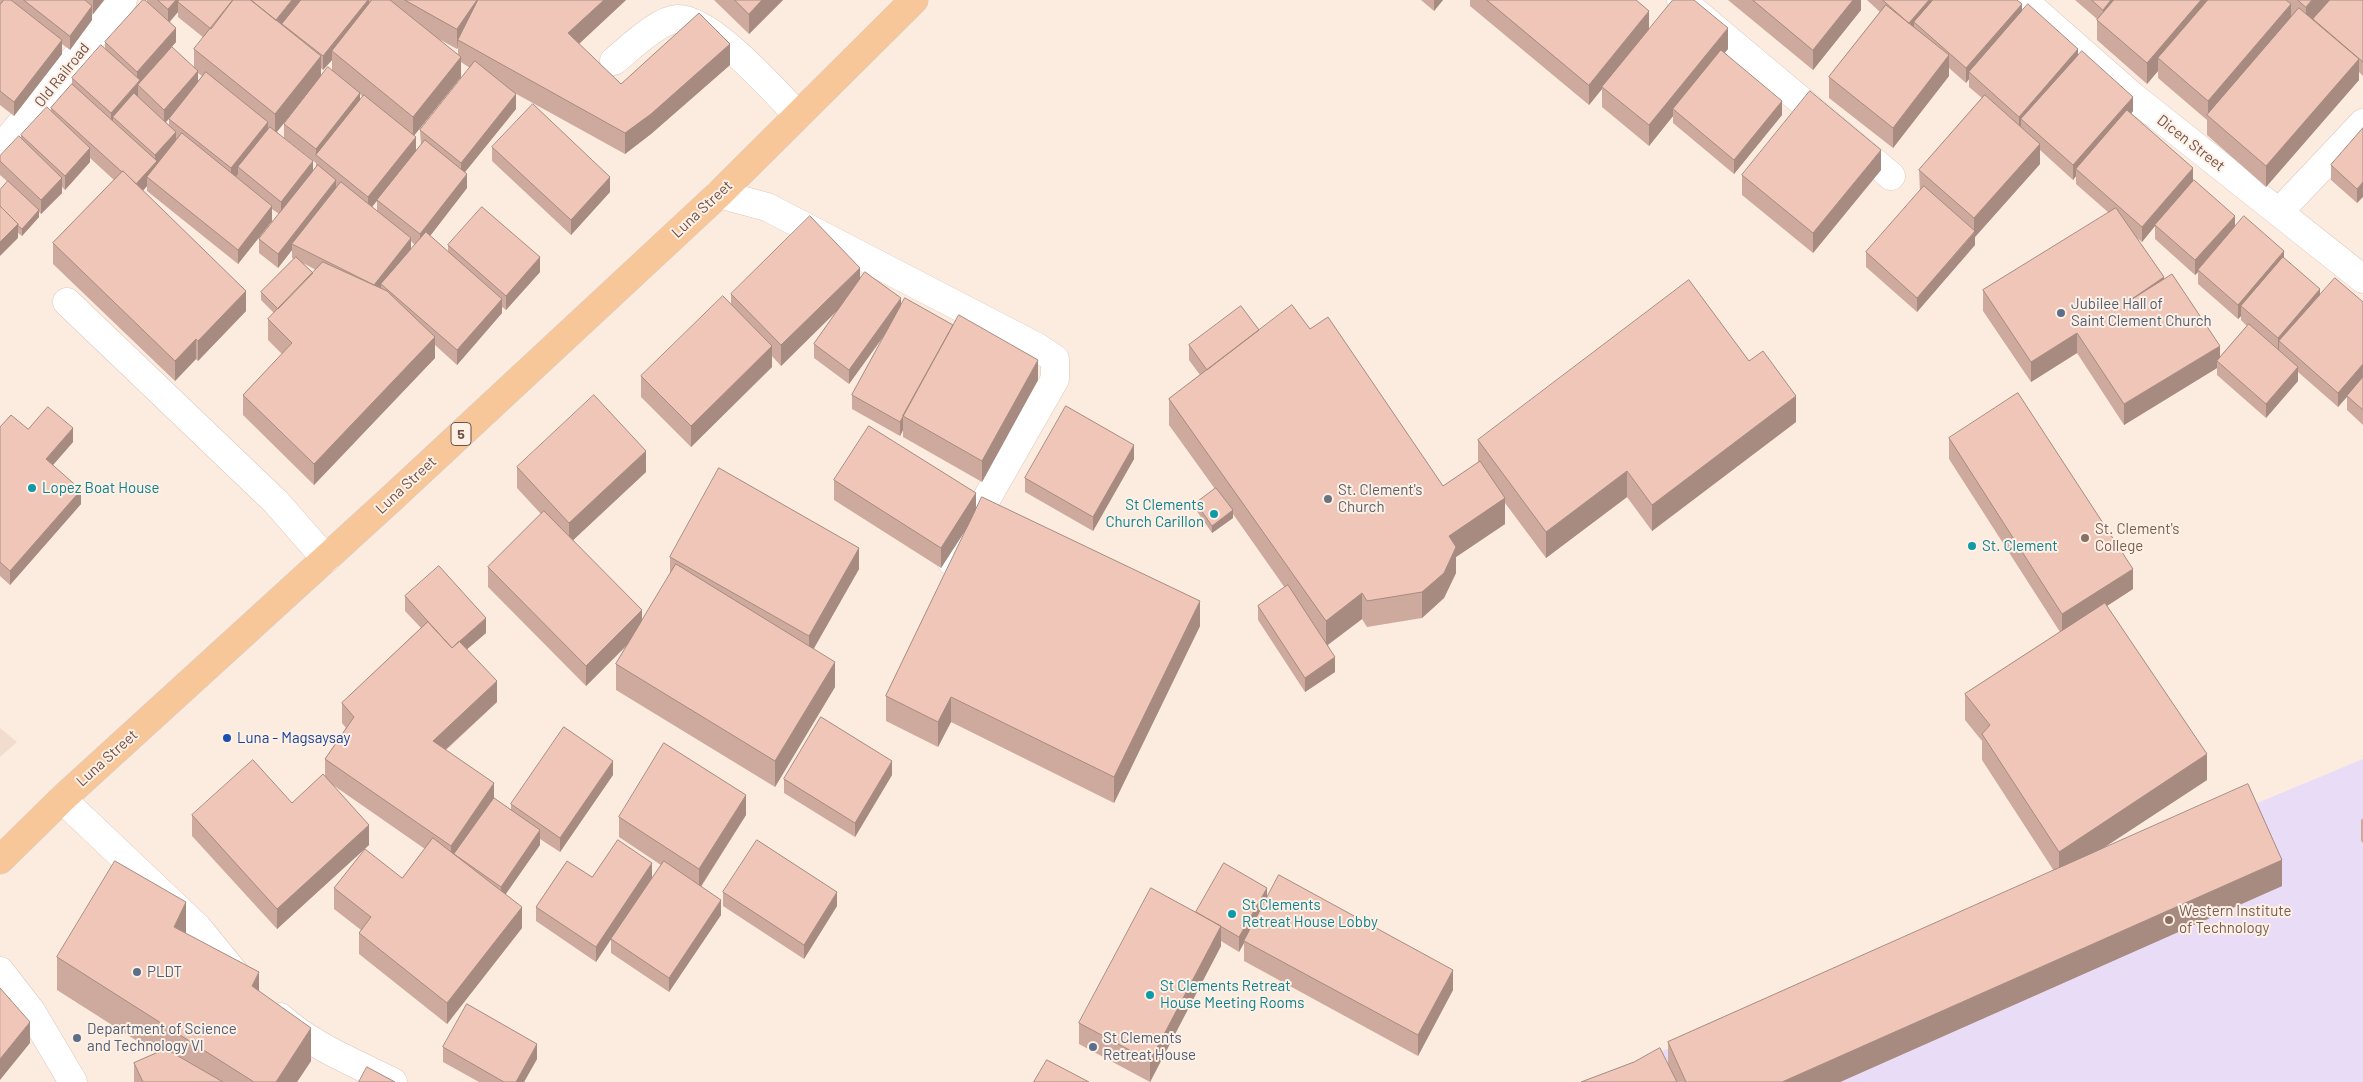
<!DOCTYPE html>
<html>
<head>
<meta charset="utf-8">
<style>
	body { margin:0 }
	canvas { display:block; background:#fbecdf }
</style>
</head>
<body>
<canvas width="2363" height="1082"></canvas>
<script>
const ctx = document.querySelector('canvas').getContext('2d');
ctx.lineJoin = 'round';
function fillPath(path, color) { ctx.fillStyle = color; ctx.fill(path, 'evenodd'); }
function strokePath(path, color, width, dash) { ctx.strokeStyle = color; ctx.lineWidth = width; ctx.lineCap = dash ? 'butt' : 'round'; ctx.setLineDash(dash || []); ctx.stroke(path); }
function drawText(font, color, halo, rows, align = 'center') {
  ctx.font = font + ' Barlow,sans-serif'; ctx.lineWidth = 4; ctx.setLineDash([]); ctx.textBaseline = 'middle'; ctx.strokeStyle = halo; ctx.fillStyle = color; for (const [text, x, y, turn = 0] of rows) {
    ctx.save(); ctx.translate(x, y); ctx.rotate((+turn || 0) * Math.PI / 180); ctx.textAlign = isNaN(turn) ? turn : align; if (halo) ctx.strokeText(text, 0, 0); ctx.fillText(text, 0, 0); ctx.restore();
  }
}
fillPath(new Path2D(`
	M0,728L17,742L0,757Z`), '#f2dcce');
fillPath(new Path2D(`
	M2363,759V1082H1588Z`), '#e9dcf7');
const minor = new Path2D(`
	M1681,0L1891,176
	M2023,0L2131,95L2363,279
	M614,61C629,49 658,20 677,19C710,17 775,92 798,115
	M0,149L123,0
	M719,194L767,207L1037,347L1055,359V379L951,561
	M2279,212L2363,123
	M67,302L276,502L326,559
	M62,799L198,928L238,977
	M0,971L31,1011L73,1082
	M280,1017C312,1046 355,1063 393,1082`);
const major = new Path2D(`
	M0,860L62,799L391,499L719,194L914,0`);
strokePath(minor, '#dec7bc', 29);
strokePath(major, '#d7cecc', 29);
strokePath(minor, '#fff', 28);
strokePath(major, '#f8c799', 28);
fillPath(new Path2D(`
	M0,0H104L93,14L92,13V20L70,50L62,44V54L14,116L0,105Z
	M147,0H626L579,44L621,84L730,65L651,134L625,154L511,91L516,109L465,172L467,188L430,236L448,252V245L540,272L506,310L502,307V313L457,365L435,345V358L314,485L243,415V395L282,354L268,340V319L274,313L261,300V292L294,259L292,258V250L278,268L259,253V239L279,214L272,209V221L238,264L147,191V186L143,191L246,311L198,361L196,359L175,381L53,264V243L114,180L90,158V162L65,190L62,187V193L41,214L39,212V217L22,236L18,233V238L8,182L0,175V156L21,138V135L51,111V108L72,84V78L105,49V42L147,2ZM178,12V17L204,38L194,49V68L167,52L176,42L170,22ZM437,38L457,49L458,48V55ZM332,60V70L284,124V138L316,163V162V167L313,171L277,132L321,77V68L323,70ZM461,62L470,68L420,130L421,145L416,150L414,135L461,77ZM198,73L202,76L198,81ZM360,94L363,97L360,100ZM169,119V125L166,122ZM377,201V211L372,207ZM411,241L415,245L411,250ZM303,263L316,270L313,273Z
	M714,0H783L749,34Z
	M1421,0H1443L1434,11Z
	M1470,0H1636L1649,29L1728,49L1724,53L1782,115L1734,174L1673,123V116L1649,146L1602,107V89L1589,105L1470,6Z
	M1728,0H1861V10L1813,70Z
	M1867,0H2017L2022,11L2078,55L2133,111L2131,114L2193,182L2235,227L2284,258L2320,295L2363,302V425L2347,410V397L2338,407L2298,372V381L2266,418L2217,375V368L2124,425L2077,353L2031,382L1983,311V290L2109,213L2076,184V176L2073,180L2040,150V164L1975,237V245L1917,312L1866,267V252L1920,191L1919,170L1982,98L1969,87V79L1966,83L1949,68V76L1893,148L1829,98V77L1880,12ZM2155,226V239L2195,275L2198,272V284L2238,319L2241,316V320L2247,326L2220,357L2164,279L2136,237L2142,242Z
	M2075,0H2363V76L2359,72V80L2266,187L2207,135V120L2158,78V71L2147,84L2097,40V19Z
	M2363,128L2357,203L2331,180V165Z
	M492,147L610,192L571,235L492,161Z
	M1881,170L1813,253L1742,195V175Z
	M860,279L901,306L1038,380L982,482L903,437V430L900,436L852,409V395L886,333L849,384L814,358V344L838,310L781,366L772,356V367L691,447L641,397V376L731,304V294Z
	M1310,329L1443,486L1478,463V440L1749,361L1796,422L1652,531L1627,497L1546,558L1505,503V524L1456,557V573L1444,598L1422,618L1367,627L1362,619L1328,645L1335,672L1305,692L1258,620V606L1285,588L1233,514V518L1212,533L1196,510V503L1215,489L1169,425V399L1200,375L1189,360V345L1259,330Z
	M0,427L28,429L73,442L53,465L81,504L10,585L0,576Z
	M1949,438L2133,589L2107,606L2207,780L2100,850L2282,886L1840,1082H1581L1668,1065V1042L2054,871L1982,760V741L1965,720V694L2060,632L1949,459Z
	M1134,459L1093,531L1025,492V478Z
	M517,467L646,472L573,540L642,621L670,576V557L859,569L814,648L835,687L775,787L616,690V664L627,645L586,686L488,587V567L541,514L517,488Z
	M834,480L976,511L1200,626L1114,803L951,722L938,747L886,721V696L970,523L941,568L834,500Z
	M405,596L486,633L467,649L497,702L446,750L494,798L511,810V804L613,775L560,852L540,839V845L505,894L522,928L447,1024L359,954V933L361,930L334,909V888L402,878L425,849L333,785L369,845L277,929L192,836V815L292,803L325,777V759L346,728L342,723V703L421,628L405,611Z
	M892,775L855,837L784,793V779Z
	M746,815L701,887L721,915L669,992L611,953V939L661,865L619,837V817Z
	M2363,818V843L2361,841V820Z
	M652,863L596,962L536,921V907L592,877Z
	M723,892L837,906L804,959L723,906Z
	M1267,897L1453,990L1418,1056L1244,961V943L1239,952L1221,941V946L1150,1082L1079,1044V1023L1196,912Z
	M186,934L259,991L311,1061L297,1082H134V1063L156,1053L57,990V957Z
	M443,1047L537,1059L524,1082H479L443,1062Z`), '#ceaa9e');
fillPath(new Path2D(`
	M93,0H104L93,14Z
	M176,0H188L178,2V12L168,23V9Z
	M292,0H303L282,24V26L276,20Z
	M368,0H369V13L332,51V60L323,70V56Z
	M477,0H483L458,40L457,49V29Z
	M604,0H626L568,54V33Z
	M762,0H783L749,34V14Z
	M1434,0H1443L1434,11Z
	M1853,0H1861V10L1813,70V50Z
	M1929,0H1942L1914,22V32L1909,23Z
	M2111,0H2123L2103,24V10Z
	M2201,0H2219L2158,58V71L2147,84V63Z
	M2312,0H2330L2306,28V7Z
	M2022,4V19L1969,72V79L1966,83V68Z
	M2291,4V25L2208,116V101Z
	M92,6V20L70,50V36Z
	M1649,11V31L1602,87V89L1589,105V85Z
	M176,28V42L138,85V97L113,117V125L111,127V113L137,84V72Z
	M1728,28V49L1676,112L1673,109V116L1649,146V125Z
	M62,40V54L14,116V102Z
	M730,44V65L651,134L625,154V133Z
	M2078,49V63L2021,119V129L2019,131V117Z
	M1949,55V76L1893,148V128Z
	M321,56V77L275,134V114Z
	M461,57V77L413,137V117Z
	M2359,59V80L2266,187V166Z
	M198,71V86L164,124V110Z
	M360,93V107L316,155V163V149Z
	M516,94V109L461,177V163Z
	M2133,97V111L2079,172L2076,169V176L2073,180V165Z
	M1782,101V115L1734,174V160Z
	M268,122V136L238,167V174L231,182V168Z
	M176,132V146L147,177V186L135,199V184L155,163V155Z
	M416,137V151L368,212V197Z
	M2040,144V164L1975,237V245L1917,312V298L1974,233V218Z
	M90,148V162L65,190V176Z
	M1881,150V170L1813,253V233Z
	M313,161V176L281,216V202Z
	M2193,168V183L2155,225V226L2142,242V227Z
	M467,174V188L420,249V234Z
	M610,177V192L571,235V220Z
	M62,178V193L41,214V200Z
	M336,180V194L292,244V250L278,268V254Z
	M2363,182V197L2357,203V189Z
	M272,206V221L238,264V250Z
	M39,210V217L22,236V229Z
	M2235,216V230L2198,270V272L2195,275V260Z
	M18,224V238L0,256V242Z
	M411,238V253L381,284V290L374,299V285Z
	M2284,251V266L2241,306V316L2238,319V305Z
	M540,257V272L506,310V296Z
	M860,268V288L781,366V345Z
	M2164,277V298L2129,301Z
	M2320,289V304L2279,341V350L2278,352V338Z
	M246,291V311L198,361V341Z
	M901,298V312L849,384V370Z
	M502,299V313L457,365V350Z
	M2077,333V353L2031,382V362Z
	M435,337V358L314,485V464Z
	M196,339V359L175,381V361Z
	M772,346V367L691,447V426Z
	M2220,346V363L2217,361V368L2124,425V404Z
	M1038,360V380L982,482V461Z
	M2363,364V378L2338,407V393Z
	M2298,367V381L2266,418V404Z
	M1796,396V422L1652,531V505Z
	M903,416V430L900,436V422Z
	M73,428V442L46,473V459Z
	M1134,445V459L1093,531V517Z
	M646,451V472L569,544V523Z
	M1627,471V497L1546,558V532Z
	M81,490V504L10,585V571Z
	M976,493V514L941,568V548Z
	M1505,498V524L1456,557V573L1444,598L1422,618V592L1449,536Z
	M1233,510V518L1212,533V526Z
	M859,548V569L809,657V636Z
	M2133,569V589L2062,635V614Z
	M1362,593V619L1326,646V621Z
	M1200,601V626L1114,803V777Z
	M642,610V630L586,686V666Z
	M486,618V633L451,663V649Z
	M1335,657V672L1305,692V678Z
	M835,662V687L775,787V761Z
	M497,681V702L433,761V741Z
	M951,697V722L938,747V722Z
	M2207,754V780L2059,877V852Z
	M613,761V775L560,852V838Z
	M892,761V775L855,837V823Z
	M494,783V803L451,867V846Z
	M746,795V815L699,889V869Z
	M369,825V845L277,929V909Z
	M540,830V845L501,901V887Z
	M2282,860V886L1840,1082H1782Z
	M652,863V878L596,962V947Z
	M1267,888V902L1244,941V943L1239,952V937Z
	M837,892V906L804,959V945Z
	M721,900V915L669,992V978Z
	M186,902V935L174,927Z
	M522,907V928L447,1024V1003Z
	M1221,926V946L1150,1082V1061Z
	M1453,970V990L1418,1056V1035Z
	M259,972V1006L252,986Z
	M30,1022V1043L0,1080V1059Z
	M311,1028V1061L297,1082H276Z
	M537,1044V1059L524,1082H516Z`), '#a78b81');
const building = new Path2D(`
	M4,0H11L62,40L14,102L0,91V5Z
	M24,0H85L92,6L70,36Z
	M143,0H145L176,28L137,72L105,42Z
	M158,0H176L168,9Z
	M179,0H233L211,29L178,2Z
	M233,0H251L321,56L275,114L194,49Z
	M251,0H292L276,20Z
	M301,0H368L323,56L282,24Z
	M372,0H390L461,57L413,117L332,51Z
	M405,0H477L457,29Z
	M478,0H604L568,33L621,84L699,13L730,44L651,114L625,133L458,40Z
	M735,0H762L749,14Z
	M1487,0H1636L1649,11L1589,85Z
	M1673,0H1694L1728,28L1649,125L1602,87Z
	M1753,0H1853L1813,50Z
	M1883,0H1929L1909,23Z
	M1933,0H2017L2022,4L1966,68L1914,22Z
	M2092,0H2111L2103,10Z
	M2114,0H2201L2147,63L2097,20Z
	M2208,0H2286L2291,4L2208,101L2158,58Z
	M2298,0H2312L2306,7Z
	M2330,0H2363V62L2313,19Z
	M2028,4L2078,49L2019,117L1969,72Z
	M1886,5L1949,55L1893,128L1829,77Z
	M2299,8L2359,59L2266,166L2207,115Z
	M101,45L140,80L111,113L72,78Z
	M172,47L198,71L164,110L138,85Z
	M1721,50L1782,101L1734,160L1673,109Z
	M2082,51L2133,97L2073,165L2021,119Z
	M475,61L516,94L461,163L420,130Z
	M328,67L360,93L316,149L284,124Z
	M206,72L268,122L231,168L169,119Z
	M72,84L157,161L136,184L123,171L122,172L51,108Z
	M1810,91L1881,150L1813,233L1742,175Z
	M134,93L176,132L155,155L113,117Z
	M364,95L416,137L368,197L316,155Z
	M1985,95L2040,144L1974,218L1919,170Z
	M533,104L610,177L571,220L492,147Z
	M47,107L90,148L65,176L21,135Z
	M2127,110L2193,168L2142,227L2076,169Z
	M270,127L313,161L281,202L238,167Z
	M2363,128V182L2357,189L2331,165Z
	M182,133L272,206L238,250L147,177Z
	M19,136L62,178L41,200L0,161V156Z
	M425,140L467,174L420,234L377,200Z
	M318,165L336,180L278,254L259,239Z
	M123,171L246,291L198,341L196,339L175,361L53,243Z
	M2194,180L2235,216L2195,260L2155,225Z
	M8,181L39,210L22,229L18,226V224L0,206V190Z
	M341,182L411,238L374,285L292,244Z
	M1924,186L1975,231L1917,298L1866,252Z
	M0,206L18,224L0,242Z
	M482,207L540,257L506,296L448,245Z
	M2116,208L2164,277L2129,301L2172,274L2220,346L2124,404L2077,333L2031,362L1983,290Z
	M810,216L860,268L781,345L731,294Z
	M2244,216L2284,251L2238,305L2198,270Z
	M426,232L502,299L457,350L381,284Z
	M296,257L313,273L278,309L261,292Z
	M2283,257L2320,289L2278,338L2241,306Z
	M323,262L387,291L435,337L314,464L243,395L292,343L268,319Z
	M865,272L901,298L849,370L814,344Z
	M2335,278L2363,302V364L2338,393L2279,341Z
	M1689,280L1749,361L1763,351L1796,396L1652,505L1627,471L1546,532L1478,440Z
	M723,296L772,346L691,426L641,376Z
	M905,298L953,325L900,422L852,395Z
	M1292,305L1310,329L1328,317L1443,486L1480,461L1505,498L1449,536L1456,547L1444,573L1422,592L1367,601L1362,593L1326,621L1169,399Z
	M1241,306L1259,330L1207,370L1189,345Z
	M959,315L1038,360L982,461L903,416Z
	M2249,324L2298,367L2266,404L2217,361Z
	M2363,377V410L2347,396Z
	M2018,393L2133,569L2062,614L1949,438Z
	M594,395L646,451L569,523L517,467Z
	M1066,406L1134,445L1093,517L1025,478Z
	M48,407L73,428L46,459L81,490L10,571L0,562V427L11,415L28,429Z
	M869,426L976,493L941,548L834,480Z
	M719,468L859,548L809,636L670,557Z
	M1216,488L1233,510L1212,526L1196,503Z
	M982,497L1200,601L1114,777L951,697L938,722L886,696Z
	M544,511L642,610L586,666L488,567Z
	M676,564L835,662L775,761L616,664Z
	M439,566L486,618L452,648L405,596Z
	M1288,585L1335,657L1305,678L1258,606Z
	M2105,603L2207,754L2059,852L1982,734L1990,725L1965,694Z
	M428,622L452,648L459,641L497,681L433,741L494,783L451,846L325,759L354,717L342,703Z
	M821,717L892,761L855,823L784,779Z
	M564,727L613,761L560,838L511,804Z
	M664,743L746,795L699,869L619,817Z
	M253,760L292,803L323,774L369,825L277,909L192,815Z
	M2248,784L2282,860L1782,1082H1686L1668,1042Z
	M494,798L540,830L501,887L454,854Z
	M433,838L522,907L447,1003L359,933L371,917L334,888L365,849L402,878Z
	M618,840L652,863L596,947L536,907L567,861L592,877Z
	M757,840L837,892L804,945L723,892Z
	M115,861L186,902L174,927L259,972L252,986L311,1028L276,1082H254L57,957Z
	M664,861L721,900L669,978L611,939Z
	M1224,863L1267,888L1239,937L1196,912Z
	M1279,875L1453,970L1418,1035L1244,941Z
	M1151,888L1221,926L1150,1061L1079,1023Z
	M0,988L30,1022L0,1059Z
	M467,1004L537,1044L516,1082H504L443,1047Z
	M1660,1048L1677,1082H1581L1634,1062Z
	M166,1049L223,1082H143L134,1063Z
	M1047,1060L1089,1082H1034Z
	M367,1067L395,1082H359Z`);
fillPath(building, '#efc6b8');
strokePath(building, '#a78b81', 1);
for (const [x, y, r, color] of [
	[2061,313,5,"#5c6f8a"],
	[32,488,5,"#0f9aa8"],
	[1328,499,5,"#6b7280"],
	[1214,514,5,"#0f9aa8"],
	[2085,538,5,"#8d6e63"],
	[1972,546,5,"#0f9aa8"],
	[227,738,5,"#1a4fb4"],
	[1232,914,5,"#0f9aa8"],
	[2169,920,5,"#8d6e63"],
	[137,972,5,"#5c6f8a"],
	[1150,995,5,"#0f9aa8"],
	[77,1038,5,"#5c6f8a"],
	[1093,1047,5,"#5c6f8a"]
]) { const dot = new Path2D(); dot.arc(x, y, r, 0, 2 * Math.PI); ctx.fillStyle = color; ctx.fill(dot); strokePath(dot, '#fef0e5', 2); }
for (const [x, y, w] of [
	[461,434,20]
]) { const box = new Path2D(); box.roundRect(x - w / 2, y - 11.5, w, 23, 4); ctx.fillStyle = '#fef0e5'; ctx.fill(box); strokePath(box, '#705148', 1); }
drawText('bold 14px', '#705148', null, [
	["5",461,434]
]);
drawText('15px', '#705148', '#fef0e5', [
	["Old Railroad",62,75,-51],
	["Dicen Street",2191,143,38],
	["Luna Street",702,209,-43],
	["Luna Street",406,485,-43],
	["Luna Street",107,758,-42]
]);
drawText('15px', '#4e5e75', '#fef0e5', [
	["Jubilee Hall of",2071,304],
	["Saint Clement Church",2071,321],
	["PLDT",147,972],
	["Department of Science",87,1029],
	["and Technology VI",87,1046],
	["St Clements",1103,1038],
	["Retreat House",1103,1055]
], 'left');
drawText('15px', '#0d838f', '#fef0e5', [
	["Lopez Boat House",42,488],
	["St Clements",1204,505,"right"],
	["Church Carillon",1204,522,"right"],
	["St. Clement",1982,546],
	["St Clements",1242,905],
	["Retreat House Lobby",1242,922],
	["St Clements Retreat",1160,986],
	["House Meeting Rooms",1160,1003]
], 'left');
drawText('15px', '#5b616d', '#fef0e5', [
	["St. Clement's",1338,490],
	["Church",1338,507]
], 'left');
drawText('15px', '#785e54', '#fef0e5', [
	["St. Clement's",2095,529],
	["College",2095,546],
	["Western Institute",2179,911],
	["of Technology",2179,928]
], 'left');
drawText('15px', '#164399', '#fef0e5', [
	["Luna - Magsaysay",237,738]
], 'left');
</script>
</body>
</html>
